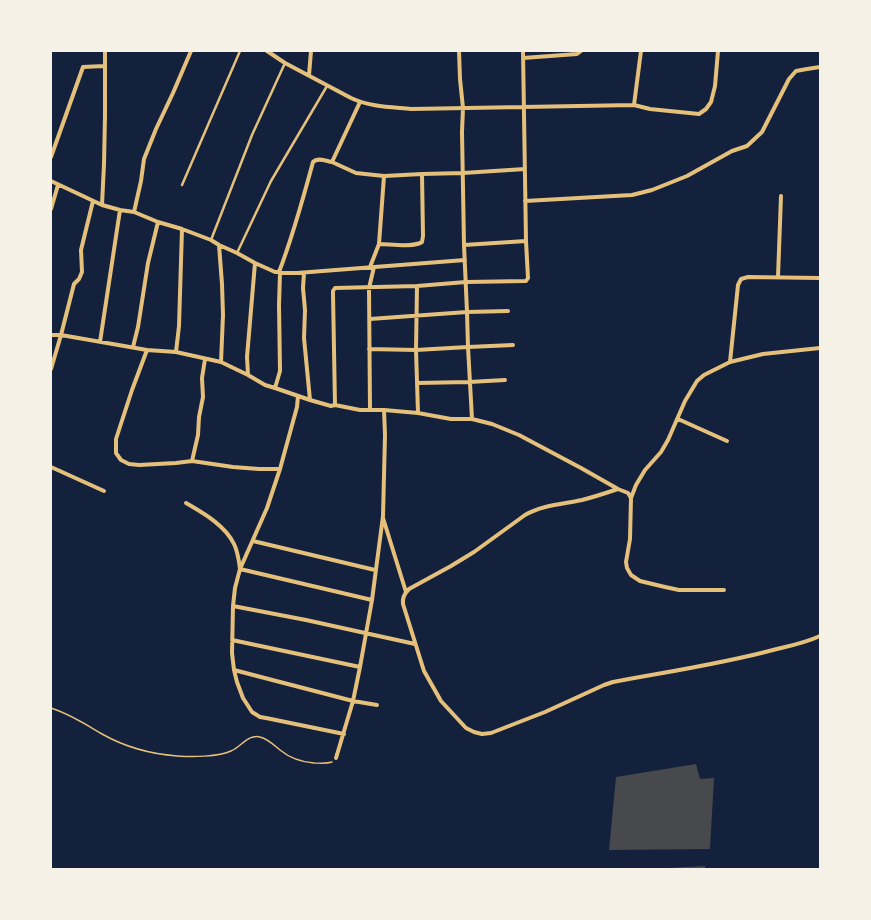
<!DOCTYPE html>
<html>
<head>
<meta charset="utf-8">
<style>
	body { margin:0 }
	#map { position:relative; width:871px; height:920px; overflow:hidden; background:#14213d; font-family:Signika,sans-serif }
	canvas { display:block }
	.frame { position:absolute; inset:0; border:52px solid #f6f1e7; pointer-events:none }
</style>
</head>
<body>
<div id="map">
<canvas width="871" height="920"></canvas>
<div class="frame"></div>
</div>
<script>
const ctx = document.querySelector('canvas').getContext('2d');
ctx.lineJoin = 'round';
function fillPath(path, color) { ctx.fillStyle = color; ctx.fill(path, 'evenodd'); }
function strokePath(path, color, width, dash) { ctx.strokeStyle = color; ctx.lineWidth = width; ctx.lineCap = dash ? 'butt' : 'round'; ctx.setLineDash(dash || []); ctx.stroke(path); }
fillPath(new Path2D(`
	M696,764L700,779L714,778L710,849L609,850L616,777Z
	M705,866V869H667V868Z`), '#48494c');
strokePath(new Path2D(`
	M51,708C70,714 85,724 102,734C125,747 151,754 177,756C191,757 219,757 231,751C241,747 248,734 260,737C268,739 274,745 280,750C291,759 301,762 314,763C320,763 326,764 332,762`), '#e5c07b', 1.5);
strokePath(new Path2D(`
	M182,185L240,51
	M211,240L252,135L285,63
	M237,253L271,181L327,86`), '#e5c07b', 2.5);
strokePath(new Path2D(`
	M267,51L285,63L351,98C370,107 391,107 411,109L634,105
	M459,51L460,79L463,108L462,132L464,245L467,312L468,347L472,419
	M641,51L634,105L650,109L699,114L706,109L711,102L715,86L718,51
	M523,58L577,54L581,51
	M309,75L311,51
	M51,157L83,67L104,66
	M332,162L356,173L384,176
	M51,181L102,205L120,210L134,212L158,222L182,229L211,240L219,245L237,253L255,263L275,272H279L280,273H297L465,260
	M525,201L632,195L652,190L687,176L732,151L747,146L762,132L789,79L796,71L807,69L820,67
	M102,205L104,164L105,116V51
	M51,209L58,185
	M134,212L141,181L144,159L156,129L173,93L191,51
	M379,244C390,244 413,248 422,242L423,236L422,174
	M219,245L222,284L223,315L221,362
	M464,245L526,241
	M370,267L379,244L384,176L422,174L463,173L525,169
	M279,272C293,236 303,199 313,162C318,157 326,161 332,162L360,102
	M304,273L303,288L305,310L304,338L310,400
	M778,277L781,196
	M417,286L416,350L418,413
	M370,319L467,312L508,311
	M51,335H61L147,350L176,352L221,362L248,375L265,385L275,388L310,400L331,406L335,405L360,410H384L418,413L451,419H472L492,424L519,435L581,468L618,489L628,493L631,498
	M100,342L120,210
	M133,347L138,327L148,263L158,222
	M369,349L416,350L468,347L513,345
	M147,350L132,390L116,439V453L121,460L129,464L139,465L176,463L192,461L233,467L259,469H280
	M176,352L179,326L182,229
	M730,362L738,285L741,279L748,277L820,278
	M51,369L61,335L74,284L79,279L82,272L81,250L93,201
	M248,375L247,357L255,263
	M417,383L469,382L505,380
	M275,388L280,371L279,305L280,273
	M298,396L297,407L280,469L267,508L240,569L235,588L233,606L232,653L234,670L237,682L243,698L252,712L260,717L266,718L344,734
	M335,405L333,294V291L335,288L417,286L466,282L526,281L528,278L526,241L523,51
	M370,410L369,288L374,267
	M678,419L727,441
	M192,461L198,435L199,417L203,397L202,378L205,359
	M51,467L104,491
	M618,489C606,493 594,497 582,500C563,504 542,505 525,515L474,552L451,566L409,589C404,594 402,598 403,604L424,671L441,701L466,728L474,732L482,734L491,733L545,712L604,685L613,682C666,672 721,664 773,650C789,646 805,643 820,636
	M186,503C203,513 225,525 234,544C238,552 239,561 240,569L372,600
	M383,518L406,592
	M253,541L375,570
	M724,590H679L665,587L640,581L631,575L627,568L626,562L630,539L631,498L636,485L645,470L661,452L668,440L685,401L697,381L704,375L730,362L763,354L820,348
	M233,606L306,620L415,644
	M232,640L360,667
	M234,670L353,701L377,705
	M336,758L353,701L360,667L372,600L383,516L385,435L384,410`), '#e5c07b', 4);
</script>
</body>
</html>
